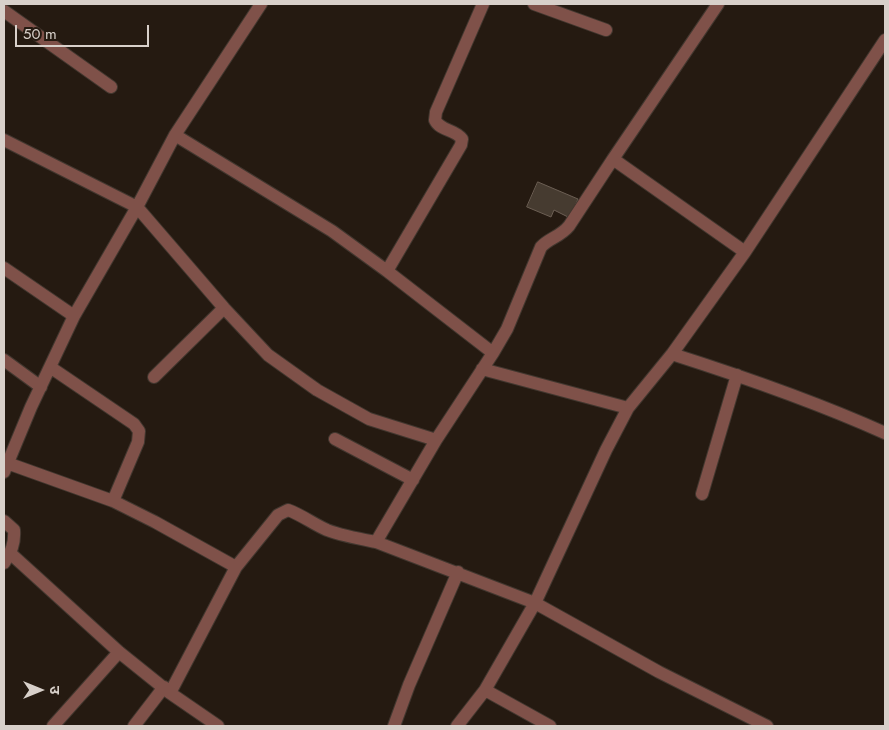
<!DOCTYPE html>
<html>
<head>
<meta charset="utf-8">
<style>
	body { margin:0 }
	#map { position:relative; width:889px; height:730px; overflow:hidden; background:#251a11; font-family:Jost,"Noto Sans Devanagari",sans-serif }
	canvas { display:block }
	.frame { position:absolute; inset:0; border:5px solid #d8d0ca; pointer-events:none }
	.north { position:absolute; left:15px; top:665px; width:50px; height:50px; -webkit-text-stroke:4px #251a11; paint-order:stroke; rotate:90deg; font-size:14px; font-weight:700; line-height:20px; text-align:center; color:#d8d0ca }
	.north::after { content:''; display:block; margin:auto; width:18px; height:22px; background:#d8d0ca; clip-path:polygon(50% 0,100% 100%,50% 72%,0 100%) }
	.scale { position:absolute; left:15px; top:25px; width:134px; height:22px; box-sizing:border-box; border:2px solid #d8d0ca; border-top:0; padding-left:6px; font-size:15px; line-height:18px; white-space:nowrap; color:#d8d0ca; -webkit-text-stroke:4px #251a11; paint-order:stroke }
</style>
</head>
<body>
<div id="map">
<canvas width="889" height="730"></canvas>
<div class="frame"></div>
<div class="north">उ</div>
<div class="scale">50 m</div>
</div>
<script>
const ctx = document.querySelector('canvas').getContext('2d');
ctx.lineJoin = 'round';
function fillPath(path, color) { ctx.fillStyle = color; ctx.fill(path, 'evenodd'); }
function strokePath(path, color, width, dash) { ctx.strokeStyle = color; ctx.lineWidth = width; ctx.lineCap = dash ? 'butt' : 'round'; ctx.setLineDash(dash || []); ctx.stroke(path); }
const building = new Path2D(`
	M538,182L578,199L570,218L554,210L551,217L527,207Z`);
fillPath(building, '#463b30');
strokePath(building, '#6c5f54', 1);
const minor = new Path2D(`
	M534,4L606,30
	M718,4L613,159L745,252
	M4,11L111,87
	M175,135L332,231L387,271L493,353
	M4,140L137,207L224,308L268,355L317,390L369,419L436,440
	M4,268L74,316
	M387,271L461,145L462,139C455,129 440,131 435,120L436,112L483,4
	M672,354C744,377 816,402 885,433
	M4,360L41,387
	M50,367L134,424L139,431L138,442L113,501
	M482,369L628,408
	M154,377L224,308
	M335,439L413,480
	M7,463L113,501L155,522L236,567
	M4,472L31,407L74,316L137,207L175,135L261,4
	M702,494L737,375
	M4,521L14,530C15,544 11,552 4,563
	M376,542L436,440L493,353L507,329L541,247C549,238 560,237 569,226L613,159
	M10,553L119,652L170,693L218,726
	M485,690L550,726
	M170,693L236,567L278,515L288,510C302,515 313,524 327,530C343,536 360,539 376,542L535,603L659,672L767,726
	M53,726L119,652
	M134,726L164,687
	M394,726L409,685L458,572
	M457,726L485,690L535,603L606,450L628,408L672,354L745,252L885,40`);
strokePath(minor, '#42372f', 14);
strokePath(minor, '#7f5149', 12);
</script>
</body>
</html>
